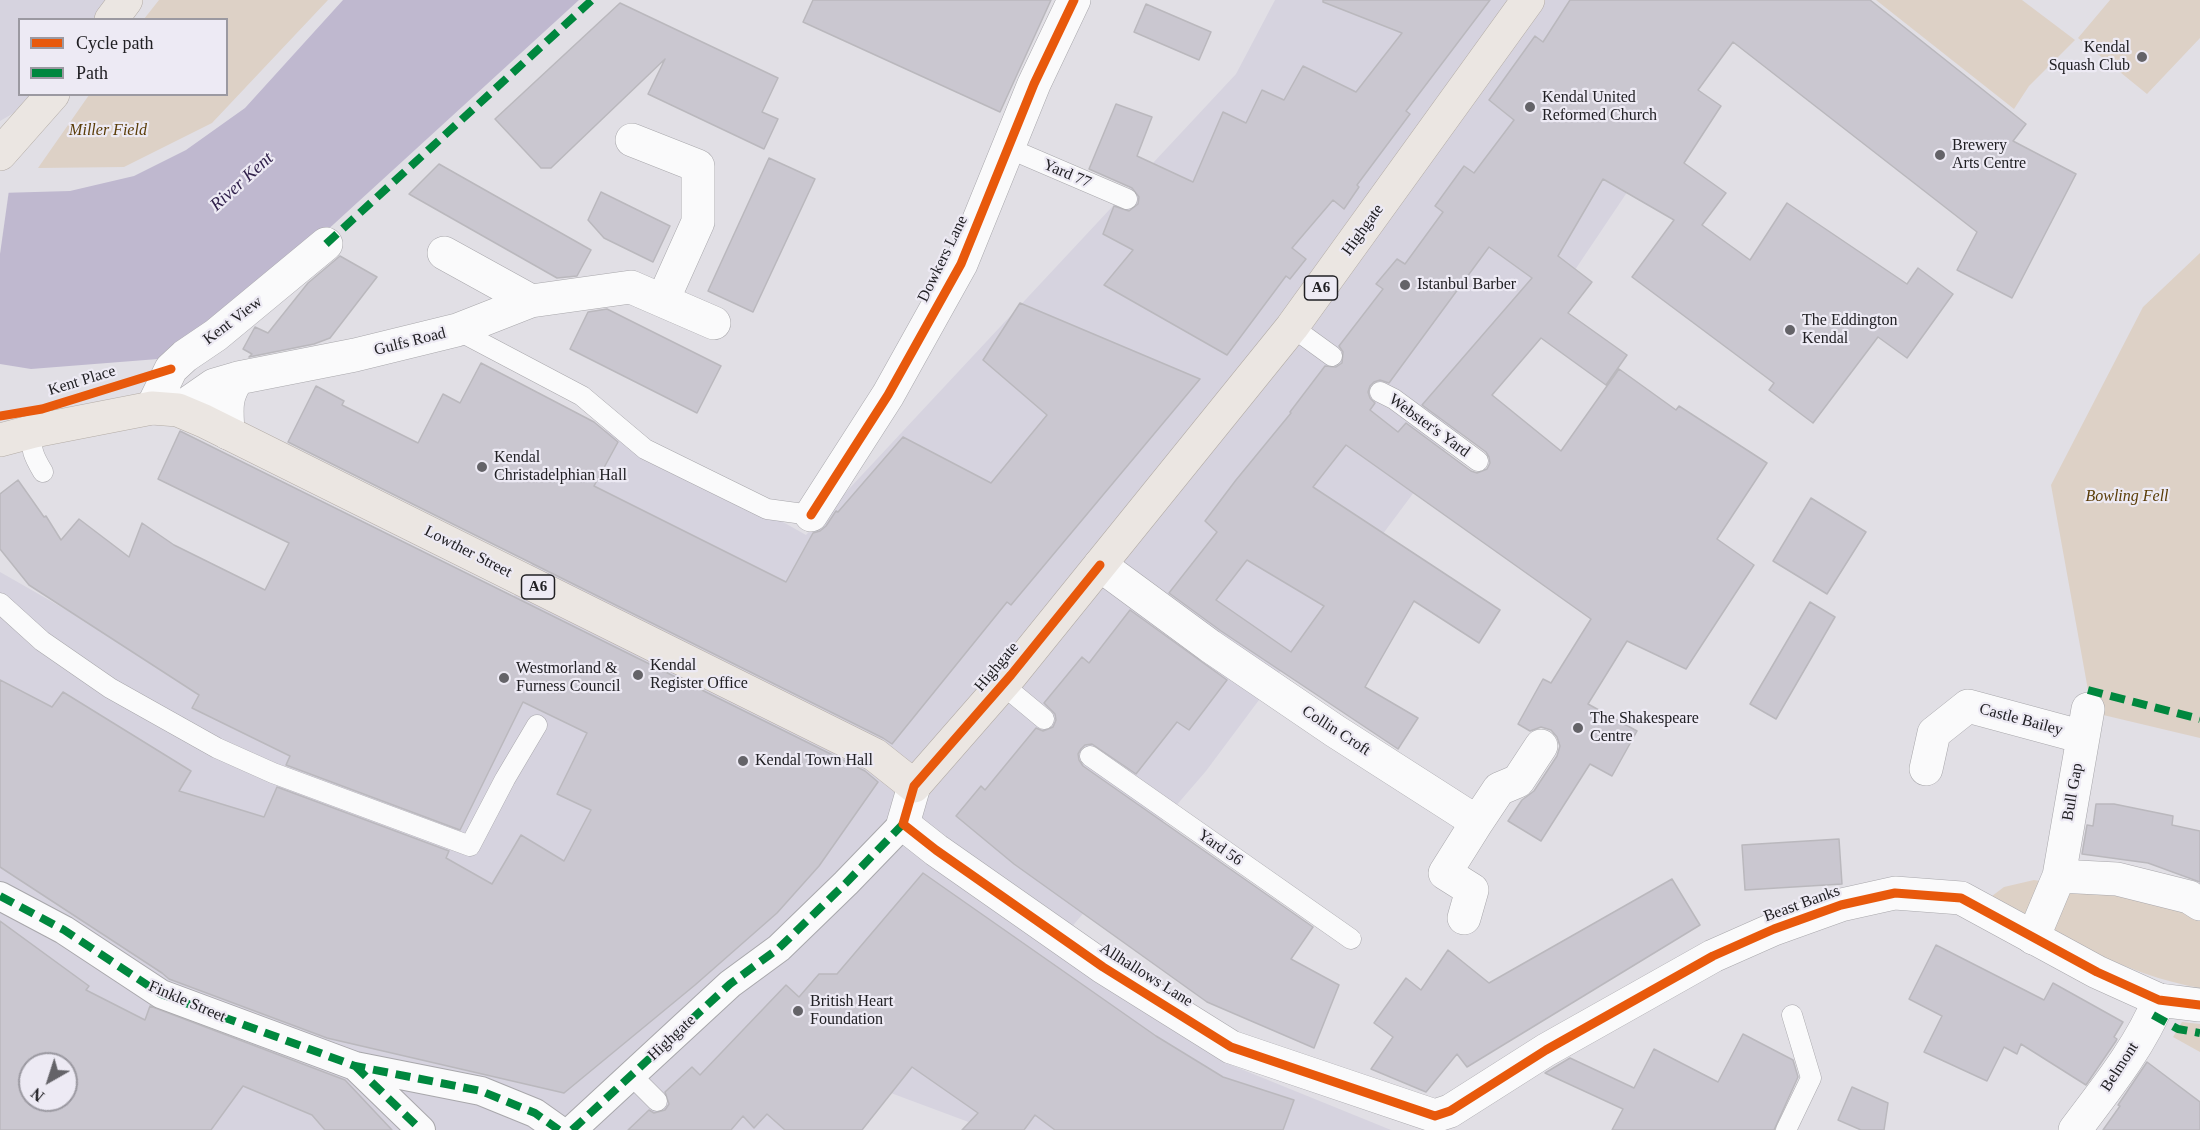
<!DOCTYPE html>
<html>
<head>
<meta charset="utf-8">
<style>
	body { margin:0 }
	#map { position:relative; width:2200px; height:1130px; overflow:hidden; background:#e1dfe5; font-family:Georgia,serif }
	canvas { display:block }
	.legend { position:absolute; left:18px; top:18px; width:210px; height:78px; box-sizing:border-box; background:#edeaf4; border:2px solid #9b99a1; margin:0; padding:8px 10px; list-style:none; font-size:18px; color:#212024 }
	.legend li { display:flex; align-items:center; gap:12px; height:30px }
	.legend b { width:30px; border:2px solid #9b99a1 }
	.north { position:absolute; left:18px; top:1052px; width:60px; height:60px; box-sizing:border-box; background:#edeaf4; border:2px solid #9b99a1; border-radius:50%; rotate:219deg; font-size:16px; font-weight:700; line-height:24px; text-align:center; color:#212024 }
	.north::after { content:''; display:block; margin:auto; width:21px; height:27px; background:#646368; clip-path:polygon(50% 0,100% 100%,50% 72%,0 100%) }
</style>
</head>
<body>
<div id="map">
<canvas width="2200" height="1130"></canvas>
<ul class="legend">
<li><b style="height:8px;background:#e8590c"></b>Cycle path</li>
<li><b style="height:8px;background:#00873e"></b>Path</li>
</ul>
<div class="north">N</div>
</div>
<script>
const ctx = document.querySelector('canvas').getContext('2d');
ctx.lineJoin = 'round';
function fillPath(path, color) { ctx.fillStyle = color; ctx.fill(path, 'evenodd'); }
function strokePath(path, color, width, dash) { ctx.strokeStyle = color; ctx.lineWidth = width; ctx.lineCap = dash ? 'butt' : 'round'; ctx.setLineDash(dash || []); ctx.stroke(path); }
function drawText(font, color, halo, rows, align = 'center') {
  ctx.font = font + ' Georgia,serif'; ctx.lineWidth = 4.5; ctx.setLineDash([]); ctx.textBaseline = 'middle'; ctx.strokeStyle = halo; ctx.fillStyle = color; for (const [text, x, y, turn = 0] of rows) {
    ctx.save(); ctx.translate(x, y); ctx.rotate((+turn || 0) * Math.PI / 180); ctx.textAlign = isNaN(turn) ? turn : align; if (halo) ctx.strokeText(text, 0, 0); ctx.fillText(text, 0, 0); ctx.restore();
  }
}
fillPath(new Path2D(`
	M0,0H111L96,19L20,20V94L41,95L38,99L0,121Z
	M1275,0H1756L1532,334L1206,771L1056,945L1231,1065L1391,1130H990L864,1083L818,1130H0V572L401,801L609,424L806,535L1236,74ZM30,1064H66V1100H30Z`), '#d6d3df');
fillPath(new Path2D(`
	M159,0H328L212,123L124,167L38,168L89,95L226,94V20L144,19Z
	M1876,0H2022L2075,40L2029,86L2014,109Z
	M2110,0H2200V38L2147,94L2078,38Z
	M2200,253V738L2099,714L2088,690L2051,485L2143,307Z
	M2034,880L2107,893L2183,910L2200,920V988C2125,975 2056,934 1992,896L2004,887Z
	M2182,1022L2200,1024V1052L2173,1037Z`), '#ddd1c6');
fillPath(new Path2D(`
	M343,0H579L265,287L210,331L158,359L31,369L0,364V193L70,191L134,176L186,150L245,108Z`), '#bfb8cf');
fillPath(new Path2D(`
	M0,190H9L0,254Z`), '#e1dfe5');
const building = new Path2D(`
	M813,0H1051L1000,112L803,22Z
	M1323,0H1490L1406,111L1410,114L1357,185L1359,187L1344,209L1333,200L1292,248L1306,259L1290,279L1286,276L1227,355L1104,285L1133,250L1103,234L1114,206L1129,211L1138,204L1139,197L1132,188L1089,169L1116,104L1152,117L1137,156L1193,182L1223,112L1246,123L1262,90L1284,100L1303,66L1356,92L1402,33L1323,2Z
	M1570,0H1870L2026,124L2013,141L2076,174L2012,298L1957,270L1977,232L1733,42L1698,90L1721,106L1684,163L1726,193L1702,225L1750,260L1787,203L1907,284L1918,268L1953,294L1907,358L1878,337L1813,423L1769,390L1774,383L1632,277L1674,220L1603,179L1558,256L1592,282L1568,313L1627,355L1606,385L1541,338L1492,395L1561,451L1619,369L1676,410L1679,406L1767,463L1717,539L1754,565L1686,669L1627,641L1588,704L1637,731L1612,776L1590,764L1541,841L1508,821L1522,800L1534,791L1557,756L1560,746L1557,737L1551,730L1541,727L1530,731L1518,724L1543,679L1551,683L1591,619L1346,445L1313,487L1500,610L1479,643L1414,601L1365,687L1418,718L1398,749L1221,631L1169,593L1217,532L1205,521L1236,480L1291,413L1290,412L1325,366L1336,367L1342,363L1343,352L1339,346L1383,289L1376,284L1397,259L1405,264L1443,212L1435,206L1464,166L1474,173L1514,120L1489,100L1535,36L1543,42ZM1489,247L1532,278L1422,405L1486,452L1489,457L1490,463L1487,469L1477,473L1471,471L1406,423L1398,432L1370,410L1375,403L1370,398L1368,392L1370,386L1374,382L1380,380L1389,383ZM1247,560L1324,606L1291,652L1216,600Z
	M620,3L778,78L762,112L778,119L764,149L648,94L665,59L551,168H541L495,119Z
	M1146,4L1211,32L1199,60L1134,32Z
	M769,158L815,179L753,312L708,291Z
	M439,164L591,250L577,276L557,278L409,194Z
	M601,192L670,226L653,262L604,238L588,220Z
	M340,256L377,277L330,338L314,344L249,357L252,354L243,349L255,327L268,333L308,283Z
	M1020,303L1200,379L1011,605L1007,602L892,744L883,738L288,442L316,386L344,401L342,405L418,443L443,394L460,403L481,363L594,422L618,442L594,486L786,582L813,533L820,531L826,526L836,511L838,512L903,437L991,483L1047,415L983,360Z
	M607,309L721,366L697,413L570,349L588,312Z
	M180,431L865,771L878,782L819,866L777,913L695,985L564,1093L327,1038L169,979L162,973L0,867V680L52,707L63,692L191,771L179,791L264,817L277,787L449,851L446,858L492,884L521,835L564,861L591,810L557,794L587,733L523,702L460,830L286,765L290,756L192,708L199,695L29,585L0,549V494L18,480L44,517L46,516L61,540L79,519L129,557L142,523L174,545L265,590L289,543L158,479Z
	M1811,498L1866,532L1827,594L1773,561Z
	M1810,602L1835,617L1776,719L1750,704Z
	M1130,610L1227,680L1189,730L1177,722L1136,774L1092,744L1085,745L1081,749L1078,754L1079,760L1083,766L1313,927L1291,959L1339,985L1314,1048L1207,1002L1014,864L956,816L981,786L985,790L1036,728L1043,731L1053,727L1056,720L1055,714L1044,703L1082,657L1089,663Z
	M2096,804H2114L2173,816L2172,825L2200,831V882L2148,863L2082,854L2087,825L2093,826Z
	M1839,839L1842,884L1745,890L1742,845Z
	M923,873L1156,1036L1223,1077L1294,1100L1283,1130H1055L1035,1115L1024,1130H962L978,1113L912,1067L862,1130H785L767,1114L754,1128L743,1116L731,1130H628L649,1110L654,1113L665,1110L669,1104L665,1092L692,1067L700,1075L786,985L799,997L819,974H837Z
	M1672,879L1700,925L1467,1067L1457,1054L1426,1092L1371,1069L1393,1037L1374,1023L1406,978L1421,990L1448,950L1489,983Z
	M0,921L89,986L86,990L145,1020L150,1006L345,1080L392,1130H325L312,1115L243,1086L211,1130H0ZM30,1064H66V1100H30Z
	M1936,945L2044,1000L2053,983L2123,1022L2114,1037L2117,1039L2116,1041L2086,1085L2021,1044L2017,1054L2004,1047L1987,1081L1924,1052L1942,1016L1909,999Z
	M1743,1034L1793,1060L1798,1077L1774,1130H1612L1623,1109L1545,1073L1570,1058L1634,1088L1654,1049L1718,1082Z
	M2147,1062L2200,1102V1130H2103L2120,1106L2118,1105Z
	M1852,1087L1888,1103L1884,1130H1861L1838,1120Z`);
fillPath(building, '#cac7d0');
strokePath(building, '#bab8bd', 1.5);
const service = new Path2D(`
	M1008,148L1127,199
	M1292,327L1332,356
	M457,330L582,396L645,449L767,509L811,515
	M1380,392L1394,399L1478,461
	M34,431C29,448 34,457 43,472
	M0,603L42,641L110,688L217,748L273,773L470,846L505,779L537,725
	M1003,685L1044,719
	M1090,756L1351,939
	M631,1075L657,1101
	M1786,1130L1811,1078L1792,1015`);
const pedestrian = new Path2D(`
	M0,896L64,930L161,994L355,1066L481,1091L535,1113L559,1130
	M355,1066L421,1130
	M572,1130L730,984L779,948L846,883L903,824`);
const minor = new Path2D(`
	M632,140L698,166V222L663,300
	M444,253L531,301
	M152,408L171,369L185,356L216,335L326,244
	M178,410L214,385L238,378L355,355L457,330L531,301L631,287L714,323
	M228,433C227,409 224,398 238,378
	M811,515L888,395L961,264L1034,84L1074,0
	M1100,565L1210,646L1335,731L1477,822L1445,873L1472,890L1464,918
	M1926,769L1934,733L1968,706L2083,737
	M1477,822L1499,789L1518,781L1541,746
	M2059,876L2088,709
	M2033,938L2059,876L2117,879L2189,897L2200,904
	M2075,1130C2105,1090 2140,1047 2159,1000`);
const tertiary = new Path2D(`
	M914,786L903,824L936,850L1103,967L1231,1047L1435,1116L1450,1111L1546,1050L1713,956L1774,929L1841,905L1895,893L1961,898L2097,972L2159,1000L2200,1005`);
const trunk = new Path2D(`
	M111,20L126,0
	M0,154L53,94
	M0,440L34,431L152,408L178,410L204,421L875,755L914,786L1011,675L1292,327L1528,0`);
strokePath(service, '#a8a7ab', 21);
strokePath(pedestrian, '#a8a7ab', 30);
strokePath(minor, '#a8a7ab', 34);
strokePath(tertiary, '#a8a7ab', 34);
strokePath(trunk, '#b3aca6', 34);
strokePath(service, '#fafafb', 20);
strokePath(pedestrian, '#fafafb', 28);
strokePath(minor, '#fafafb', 33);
strokePath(tertiary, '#fafafb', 33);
strokePath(trunk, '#ebe6e2', 33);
strokePath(new Path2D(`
	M326,244L592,0
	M2088,690L2200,719
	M0,896L64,930L161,994L355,1066L481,1091L535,1113L559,1130
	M2153,1015L2178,1029L2200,1033
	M355,1066L421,1130
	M572,1130L730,984L779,948L846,883L903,824`), '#00873e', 8, [15, 8]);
strokePath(new Path2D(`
	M0,416L42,409L171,369
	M811,515L888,395L961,264L1034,84L1074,0
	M1100,565L1011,675L914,786L903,824L936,850L1103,967L1231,1047L1435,1116L1450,1111L1546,1050L1713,956L1774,929L1841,905L1895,893L1961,898L2097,972L2159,1000L2200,1005`), '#e8590c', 9);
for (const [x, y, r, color] of [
	[2142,57,6,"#646368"],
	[1530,107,6,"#646368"],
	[1940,155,6,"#646368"],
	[1405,285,6,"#646368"],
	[1790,330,6,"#646368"],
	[482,467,6,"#646368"],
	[638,675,6,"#646368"],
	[504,678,6,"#646368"],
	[1578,728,6,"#646368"],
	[743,761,6,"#646368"],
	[798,1011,6,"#646368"]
]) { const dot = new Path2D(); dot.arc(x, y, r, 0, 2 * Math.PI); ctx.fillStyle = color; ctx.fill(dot); strokePath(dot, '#edeaf4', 2); }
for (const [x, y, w] of [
	[1321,288,33],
	[538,587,33]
]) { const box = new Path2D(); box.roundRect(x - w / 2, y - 12, w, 24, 4.5); ctx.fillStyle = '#edeaf4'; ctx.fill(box); strokePath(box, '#212024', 1.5); }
drawText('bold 15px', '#212024', null, [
	["A6",1321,288],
	["A6",538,587]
]);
drawText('16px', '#212024', '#edeaf4', [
	["Kendal",2130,48,"right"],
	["Squash Club",2130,66,"right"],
	["Kendal United",1542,98],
	["Reformed Church",1542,116],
	["Brewery",1952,146],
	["Arts Centre",1952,164],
	["Istanbul Barber",1417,285],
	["The Eddington",1802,321],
	["Kendal",1802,339],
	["Kendal",494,458],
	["Christadelphian Hall",494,476],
	["Kendal",650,666],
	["Register Office",650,684],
	["Westmorland &",516,669],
	["Furness Council",516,687],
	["The Shakespeare",1590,719],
	["Centre",1590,737],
	["Kendal Town Hall",755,761],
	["British Heart",810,1002],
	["Foundation",810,1020]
], 'left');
drawText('italic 16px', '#5a3c07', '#edeaf4', [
	["Miller Field",108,131],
	["Bowling Fell",2127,497]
]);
drawText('16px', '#212024', '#edeaf4', [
	["Yard 77",1067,174,23],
	["Highgate",1363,230,-54],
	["Dowkers Lane",943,259,-64],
	["Kent View",233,321,-37],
	["Gulfs Road",410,342,-14],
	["Kent Place",82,381,-17],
	["Webster's Yard",1429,426,36],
	["Lowther Street",468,552,27],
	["Highgate",997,667,-50],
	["Castle Bailey",2021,720,15],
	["Collin Croft",1336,731,33],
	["Bull Gap",2073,792,-80],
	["Yard 56",1220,848,35],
	["Beast Banks",1802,904,-20],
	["Allhallows Lane",1146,975,32],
	["Finkle Street",187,1002,23],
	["Highgate",672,1038,-43],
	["Belmont",2120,1067,-57]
]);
drawText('italic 18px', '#31214b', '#edeaf4', [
	["River Kent",242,182,-42]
]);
</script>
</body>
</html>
